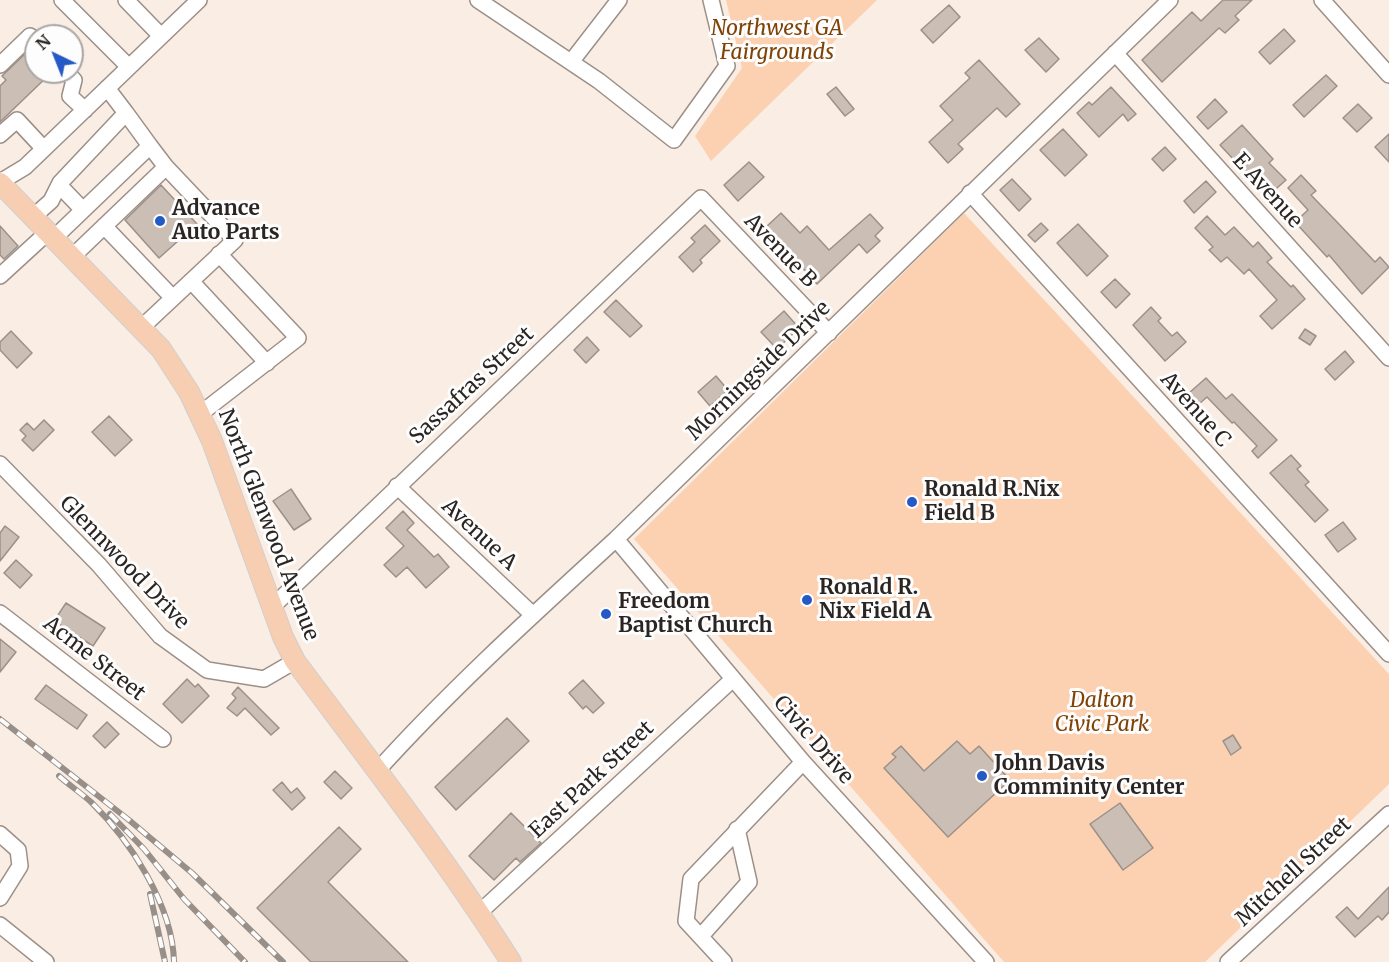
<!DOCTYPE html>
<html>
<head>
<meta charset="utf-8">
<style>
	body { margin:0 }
	#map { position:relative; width:1389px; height:962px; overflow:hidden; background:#faede4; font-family:Merriweather,serif }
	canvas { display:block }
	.north { position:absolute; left:24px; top:24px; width:60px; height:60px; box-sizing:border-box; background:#fdfdfd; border:2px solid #a9a7a5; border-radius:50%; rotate:317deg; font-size:16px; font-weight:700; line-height:24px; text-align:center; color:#2a2522 }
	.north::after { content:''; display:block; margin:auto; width:21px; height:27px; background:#2459c6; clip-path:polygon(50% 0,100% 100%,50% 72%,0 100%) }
</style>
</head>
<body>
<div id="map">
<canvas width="1389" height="962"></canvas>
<div class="north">N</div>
</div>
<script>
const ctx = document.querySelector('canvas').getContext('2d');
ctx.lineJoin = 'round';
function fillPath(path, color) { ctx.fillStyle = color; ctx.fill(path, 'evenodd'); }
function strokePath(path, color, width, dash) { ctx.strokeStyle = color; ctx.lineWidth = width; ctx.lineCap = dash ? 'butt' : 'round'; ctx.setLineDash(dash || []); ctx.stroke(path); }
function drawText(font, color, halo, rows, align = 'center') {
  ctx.font = font + ' Merriweather,serif'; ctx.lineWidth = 6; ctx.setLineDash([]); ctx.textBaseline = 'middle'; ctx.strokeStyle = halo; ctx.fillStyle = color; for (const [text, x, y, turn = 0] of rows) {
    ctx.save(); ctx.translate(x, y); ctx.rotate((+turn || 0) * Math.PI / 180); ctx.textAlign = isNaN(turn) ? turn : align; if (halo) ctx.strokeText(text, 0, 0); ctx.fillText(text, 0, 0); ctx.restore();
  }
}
fillPath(new Path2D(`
	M726,0H877L711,161L695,136L742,68Z
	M964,213L1389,674V784L1205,962H1004L634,539Z`), '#fcd1b2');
const building = new Path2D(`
	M1223,0H1252L1235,16L1239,20L1225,33L1219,28L1162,82L1142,60L1192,12L1201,21Z
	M949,5L960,17L933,43L921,30Z
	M1284,29L1295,41L1270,64L1259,52Z
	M1039,38L1059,59L1046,72L1025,50Z
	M26,53L36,63V72H52L0,122V86L6,80L2,76Z
	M979,60L1020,104L1006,117L997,108L958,144L963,149L948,163L929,142L953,120L940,106L970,78L965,73Z
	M1326,75L1337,86L1304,117L1293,105Z
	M836,87L854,109L845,116L827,94Z
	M1111,87L1136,114L1128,121L1123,114L1099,137L1077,113L1089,102L1092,105Z
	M1215,99L1227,112L1208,129L1197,117Z
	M1358,104L1372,118L1357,132L1343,118Z
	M1242,125L1273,159L1269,163L1286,180L1268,196L1220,145Z
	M1063,129L1087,155L1065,176L1040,150Z
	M1389,134V162L1375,147Z
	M1165,147L1176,159L1163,171L1152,159Z
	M749,162L764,177L738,201L724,185Z
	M1301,175L1316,191L1311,195L1337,222L1375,262L1380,257L1389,267L1362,294L1329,255L1327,257L1295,222L1308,210L1288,188Z
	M1012,179L1031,199L1019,211L1000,190Z
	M1206,181L1216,192L1194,213L1184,201Z
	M161,185L197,224L159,258L125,220Z
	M781,213L800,233L807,226L829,250L870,214L883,228L875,236L880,241L867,253L859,244L817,284L766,227Z
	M1207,216L1225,235L1234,227L1253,247L1258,242L1272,258L1267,262L1291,287L1293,285L1305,299L1272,329L1260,316L1277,300L1249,269L1244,274L1227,257L1221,262L1209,250L1213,247L1195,228Z
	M1041,223L1048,230L1035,242L1028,235Z
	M1078,224L1108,256L1087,276L1057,243Z
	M705,225L720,241L700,260L702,263L693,272L679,257L695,242L691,238Z
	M0,226L18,246L4,259L0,255Z
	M1115,279L1130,294L1116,308L1101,292Z
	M616,300L642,326L630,337L604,312Z
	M1151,307L1161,318L1158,321L1172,336L1177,332L1186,342L1165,361L1133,325Z
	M784,311L799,328L777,349L761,332Z
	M1305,329L1316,336L1310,345L1299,338Z
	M11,331L32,353L17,368L0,350V342Z
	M587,337L599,350L586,363L574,350Z
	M1345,351L1354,362L1335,380L1325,369Z
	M716,376L728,390L710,406L698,392Z
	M1206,378L1226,399L1232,394L1277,440L1258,458L1252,451L1257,446L1234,422L1232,423L1207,397L1199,404L1189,393Z
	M109,416L132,440L115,456L92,432Z
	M44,420L54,430L33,451L22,440L26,436L20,430L27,423L34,430Z
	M1291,455L1301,466L1297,469L1309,482L1305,485L1328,510L1315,522L1270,473Z
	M291,489L311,519L294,530L273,501Z
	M403,511L414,523L407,530L434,557L438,554L449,567L426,588L407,567L396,577L384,565L404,546L386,528Z
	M1343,522L1356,539L1338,552L1325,535Z
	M5,526L19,537L0,561V533Z
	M16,560L32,575L20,588L4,573Z
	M66,603L105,628L93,646L54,621Z
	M0,639L16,652L0,672Z
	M187,679L195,687L198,684L209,696L182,723L163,704Z
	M583,680L604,703L593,713L586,706L583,709L569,693Z
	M46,685L87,715L77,729L35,699Z
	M238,687L279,728L271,735L245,708L237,716L227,708L236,698L232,694Z
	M507,718L529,741L456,810L435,787Z
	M107,722L119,734L105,748L93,736Z
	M1233,735L1241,748L1231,755L1223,741Z
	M957,741L970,754L979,746L1010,780L948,837L884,768L896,757L892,754L901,746L924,771Z
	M335,771L352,788L341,799L324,782Z
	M282,782L291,793L297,788L305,798L292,810L273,790Z
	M1120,803L1153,848L1123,870L1090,824Z
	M511,813L541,843L520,862L516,858L494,880L469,856Z
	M339,827L361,849L328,882L408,962H311L257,908Z
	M1389,887V912L1382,920L1378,916L1355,937L1336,917L1347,907L1358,919Z`);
fillPath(building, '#cbbeb5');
strokePath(building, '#9c9088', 1.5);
const minor = new Path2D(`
	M62,0L129,67
	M126,0L161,36
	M478,0L599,81L674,140L727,66L711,0
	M1322,0L1389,75
	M1115,53L1389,358
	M571,62L619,0
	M0,65L30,36L36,41
	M66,72L74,80L70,96L85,110
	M107,88L126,113
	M0,135L17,120L44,149
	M0,182L25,167L199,0
	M970,193L1389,654
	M33,217L51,201L59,185
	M104,226L173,298
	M54,238L150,146L126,113L60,183L59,185L83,210
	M72,257L166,167
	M0,276L48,232
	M191,281L267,363
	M141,328L235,240L166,167L150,146
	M200,414L298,338L219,254
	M0,464L99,565L160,636L207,670L264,679L295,661
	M397,486L533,615
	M616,539L803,762L986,962
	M273,606L701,198L829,333
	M0,613L163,739
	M377,771C451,689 534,614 616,539L1170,0
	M0,834L18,850L20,866L0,898
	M480,912L733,679
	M0,925L46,962
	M701,936L749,882L737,829
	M724,962L686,921L691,879L803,762
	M1228,962L1389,814`);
const major = new Path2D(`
	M0,183L161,349L189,392L212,441L283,637L295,661C369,760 445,858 511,962`);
strokePath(minor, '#9b8f87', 18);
strokePath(major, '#d0cfce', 22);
strokePath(minor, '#fff', 15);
strokePath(major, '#f7ceb1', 20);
const rail = new Path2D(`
	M0,719L129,820L192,873L283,962
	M59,776C69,785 81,793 91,802C130,840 173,906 174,962
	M110,814L144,849L184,899L245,962
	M150,894L165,962`);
strokePath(rail, '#988f89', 6);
strokePath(rail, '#fdfdfd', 4, [11]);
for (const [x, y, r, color] of [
	[160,221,6,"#2459c6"],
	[912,502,6,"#2459c6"],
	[807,600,6,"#2459c6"],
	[606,614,6,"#2459c6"],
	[982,776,6,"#2459c6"]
]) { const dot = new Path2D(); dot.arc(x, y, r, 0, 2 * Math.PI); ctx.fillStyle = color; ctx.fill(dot); strokePath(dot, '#fdfdfd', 2); }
drawText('italic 21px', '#7f4306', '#fdfdfd', [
	["Northwest GA",777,29],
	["Fairgrounds",777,53],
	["Dalton",1102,701],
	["Civic Park",1102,725]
]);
drawText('21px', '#2a2522', '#fdfdfd', [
	["E Avenue",1267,191,48],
	["Avenue B",780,251,46],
	["Morningside Drive",759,371,-44],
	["Sassafras Street",472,386,-43],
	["Avenue C",1195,410,48],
	["North Glenwood Avenue",268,525,69],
	["Avenue A",479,535,43],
	["Glennwood Drive",124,563,46],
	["Acme Street",94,659,38],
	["Civic Drive",813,740,49],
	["East Park Street",592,780,-43],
	["Mitchell Street",1294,872,-43]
]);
drawText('bold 21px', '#2a2522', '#fdfdfd', [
	["Advance",172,209],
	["Auto Parts",172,233],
	["Ronald R.Nix",924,490],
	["Field B",924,514],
	["Ronald R.",819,588],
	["Nix Field A",819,612],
	["Freedom",618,602],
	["Baptist Church",618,626],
	["John Davis",994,764],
	["Comminity Center",994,788]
], 'left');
</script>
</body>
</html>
